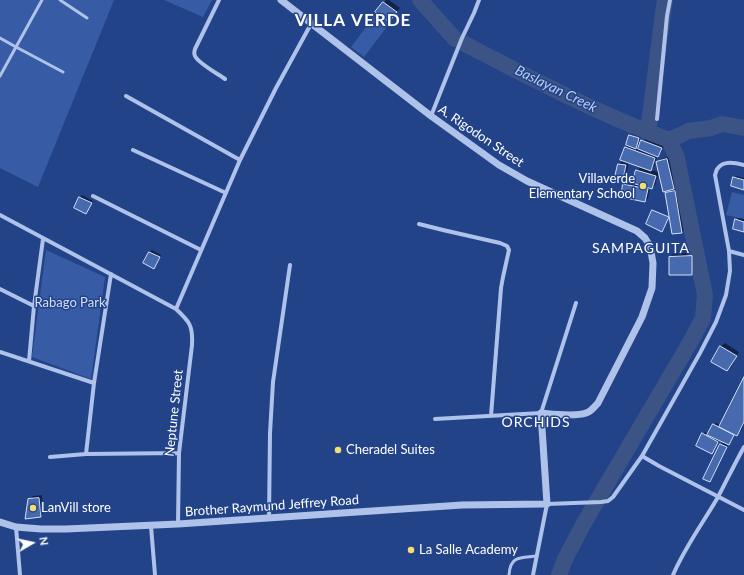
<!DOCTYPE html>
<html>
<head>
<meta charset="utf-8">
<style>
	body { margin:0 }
	#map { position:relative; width:744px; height:575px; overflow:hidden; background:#234389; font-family:Lato,sans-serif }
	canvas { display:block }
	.north { position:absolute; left:12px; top:523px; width:40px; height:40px; -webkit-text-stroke:3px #234389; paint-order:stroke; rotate:81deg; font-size:11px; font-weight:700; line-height:16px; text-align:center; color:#fff }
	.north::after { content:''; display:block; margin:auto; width:14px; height:18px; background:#fff; clip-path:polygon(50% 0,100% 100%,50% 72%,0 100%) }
</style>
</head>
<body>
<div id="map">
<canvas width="744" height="575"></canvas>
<div class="north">N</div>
</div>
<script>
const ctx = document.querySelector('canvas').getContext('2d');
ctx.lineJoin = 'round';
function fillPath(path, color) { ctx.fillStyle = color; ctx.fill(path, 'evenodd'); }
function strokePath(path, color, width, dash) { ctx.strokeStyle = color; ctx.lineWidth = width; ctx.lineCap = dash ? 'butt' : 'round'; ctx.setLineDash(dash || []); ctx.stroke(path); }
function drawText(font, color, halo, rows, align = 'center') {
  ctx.font = font + ' Lato,sans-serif'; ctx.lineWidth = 3; ctx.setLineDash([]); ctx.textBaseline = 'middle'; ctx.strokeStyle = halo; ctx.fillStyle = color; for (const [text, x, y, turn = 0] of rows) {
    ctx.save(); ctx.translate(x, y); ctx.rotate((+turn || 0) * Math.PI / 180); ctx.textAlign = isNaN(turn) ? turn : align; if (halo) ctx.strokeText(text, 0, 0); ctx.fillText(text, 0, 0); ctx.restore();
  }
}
fillPath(new Path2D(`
	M0,0H114L38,187L0,168Z
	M164,0H212L203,17Z
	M376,14L389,24L364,57L351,47Z
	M732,192L744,195V219L726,215Z
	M46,250L105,277L91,379L32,357Z`), '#375ba5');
fillPath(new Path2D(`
	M386,0H389L400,8L389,21L377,12Z
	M633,132L642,135L641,138L631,134Z
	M630,135V136L641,140L639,143L643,140L644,141L646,137L664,145L661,153L657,157L654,167L651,170L659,172L655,185L652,188H650L648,198L645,201L624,184L627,181L633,182L637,170L641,167L629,162L626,174L623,177L619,164L623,160L626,147L628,145ZM642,141L639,148L637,147Z
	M671,156L677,184L672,190L678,188L685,228L682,232L673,233L666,194L671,189L658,162L661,159Z
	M736,176L744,178V188L734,178Z
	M82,195L93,201L88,211L86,213L75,207L80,197Z
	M738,218L744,219V231L736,220Z
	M152,250L161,255L156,266L149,252Z
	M674,253H695V270L691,274H670V257Z
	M725,343L739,352L731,367L727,370L713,361L721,346Z
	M744,379V425L742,430L737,434L735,433L731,442L728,444L712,479L710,481L704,478L721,444L724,442L719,440L714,451L712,453L703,434L705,432L709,434L713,425L716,423L721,425Z
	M42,495L44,513L40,516L29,500L33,496Z`), '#0007');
strokePath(new Path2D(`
	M420,0L455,39
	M465,44C532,79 599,114 669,140L677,158L705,295L703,318L692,339L584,523L565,559L559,575
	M648,132L663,13L665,0
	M669,140L689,131L711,128L722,124L744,128`), '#3c5386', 16);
const building = new Path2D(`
	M383,2L397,12L389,22L375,12Z
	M629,135L639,138L636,149L626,145Z
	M641,140L662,148L658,157L638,149Z
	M625,147L655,158L651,171L620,160Z
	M667,159L674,189L663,192L656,162Z
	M618,164L626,165L623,179L615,177Z
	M636,170L656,176L652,189L632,183Z
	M733,177L744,180V190L731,186Z
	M623,184L648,189L645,202L621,197Z
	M675,191L682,233L672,234L665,193Z
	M79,197L92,203L86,214L74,208Z
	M652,210L669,217L662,232L646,224Z
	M735,219L744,222V232L733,229Z
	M149,252L160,257L154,269L143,263Z
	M692,256V275H669V257Z
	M720,346L737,356L727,371L711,362Z
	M744,377V422L737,436L719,427Z
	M713,424L734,435L729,445L707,435Z
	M702,433L718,442L712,454L696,446Z
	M720,444L727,447L710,482L703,479Z
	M39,498L41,517L25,519L28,499Z`);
fillPath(building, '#476aaf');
strokePath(building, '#d3dff7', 1);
strokePath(new Path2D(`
	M60,0L87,18
	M0,38L16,47L42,0
	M0,76L16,47L63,72
	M509,575C510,555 521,558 537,556`), '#aec2ea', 3);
strokePath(new Path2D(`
	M219,0L195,49C194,53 194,53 195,56C198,63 218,74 225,79
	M126,96L240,160
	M431,116L462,38L474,13L479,0
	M657,119L667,16L670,0
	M133,150L226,193
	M93,196L201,250
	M0,215L176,309C190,322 193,326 192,345L179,453L178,524
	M419,224L443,230L500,243L507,246L509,250L503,277L501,288L491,416
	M729,251L744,255
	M0,289L34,306
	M176,309L240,160L276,88L311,24
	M0,352L94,383
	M29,361L34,306L43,239
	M435,419L541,413L576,303
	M86,454L94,383L111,274
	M642,456L700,353L716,322L726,295L730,271L729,251L715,175C716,173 716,170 718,168C724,160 736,163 744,165
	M50,457L86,454L179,453
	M269,519L270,433L273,382L290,265
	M151,526L155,575
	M16,527L20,575
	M533,575L547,504L601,502L608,501L613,497L642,456L659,466L744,510
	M673,575C685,547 703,523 718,497C727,480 735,463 744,447`), '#aec2ea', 4);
strokePath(new Path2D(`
	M0,522L16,527L41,529H66L178,524L462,505L547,504L541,413C552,414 575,417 586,413C591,412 594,407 598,403L642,317L652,288L653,263L650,246L645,238L637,231L527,181L499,165L431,116L281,0`), '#aec2ea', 7);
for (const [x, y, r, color] of [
	[643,186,4,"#f5de71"],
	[338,450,4,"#f5de71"],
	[33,508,4,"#f5de71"],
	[411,550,4,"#f5de71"]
]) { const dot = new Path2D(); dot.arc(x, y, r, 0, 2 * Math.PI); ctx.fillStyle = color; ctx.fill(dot); strokePath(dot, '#234389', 1.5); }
drawText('13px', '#fff', '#234389', [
	["A. Rigodon Street",481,136,34],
	["Neptune Street",174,413,-84],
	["Brother Raymund Jeffrey Road",272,506,-4]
]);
drawText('13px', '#fff', '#234389', [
	["Villaverde",635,179,"right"],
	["Elementary School",635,194,"right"],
	["Cheradel Suites",346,450],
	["LanVill store",41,508],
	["La Salle Academy",419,550]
], 'left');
drawText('13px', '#d3dff7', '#234389', [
	["Rabago Park",70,303]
]);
drawText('italic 14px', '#bacdf1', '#234389', [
	["Baslayan Creek",556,89,26]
]);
ctx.letterSpacing = '1px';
drawText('14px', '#fff', '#234389', [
	["SAMPAGUITA",641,248],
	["ORCHIDS",536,422]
]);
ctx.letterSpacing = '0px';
ctx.letterSpacing = '1px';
drawText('bold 17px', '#fff', '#234389', [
	["VILLA VERDE",353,21]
]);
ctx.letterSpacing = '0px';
</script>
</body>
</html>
